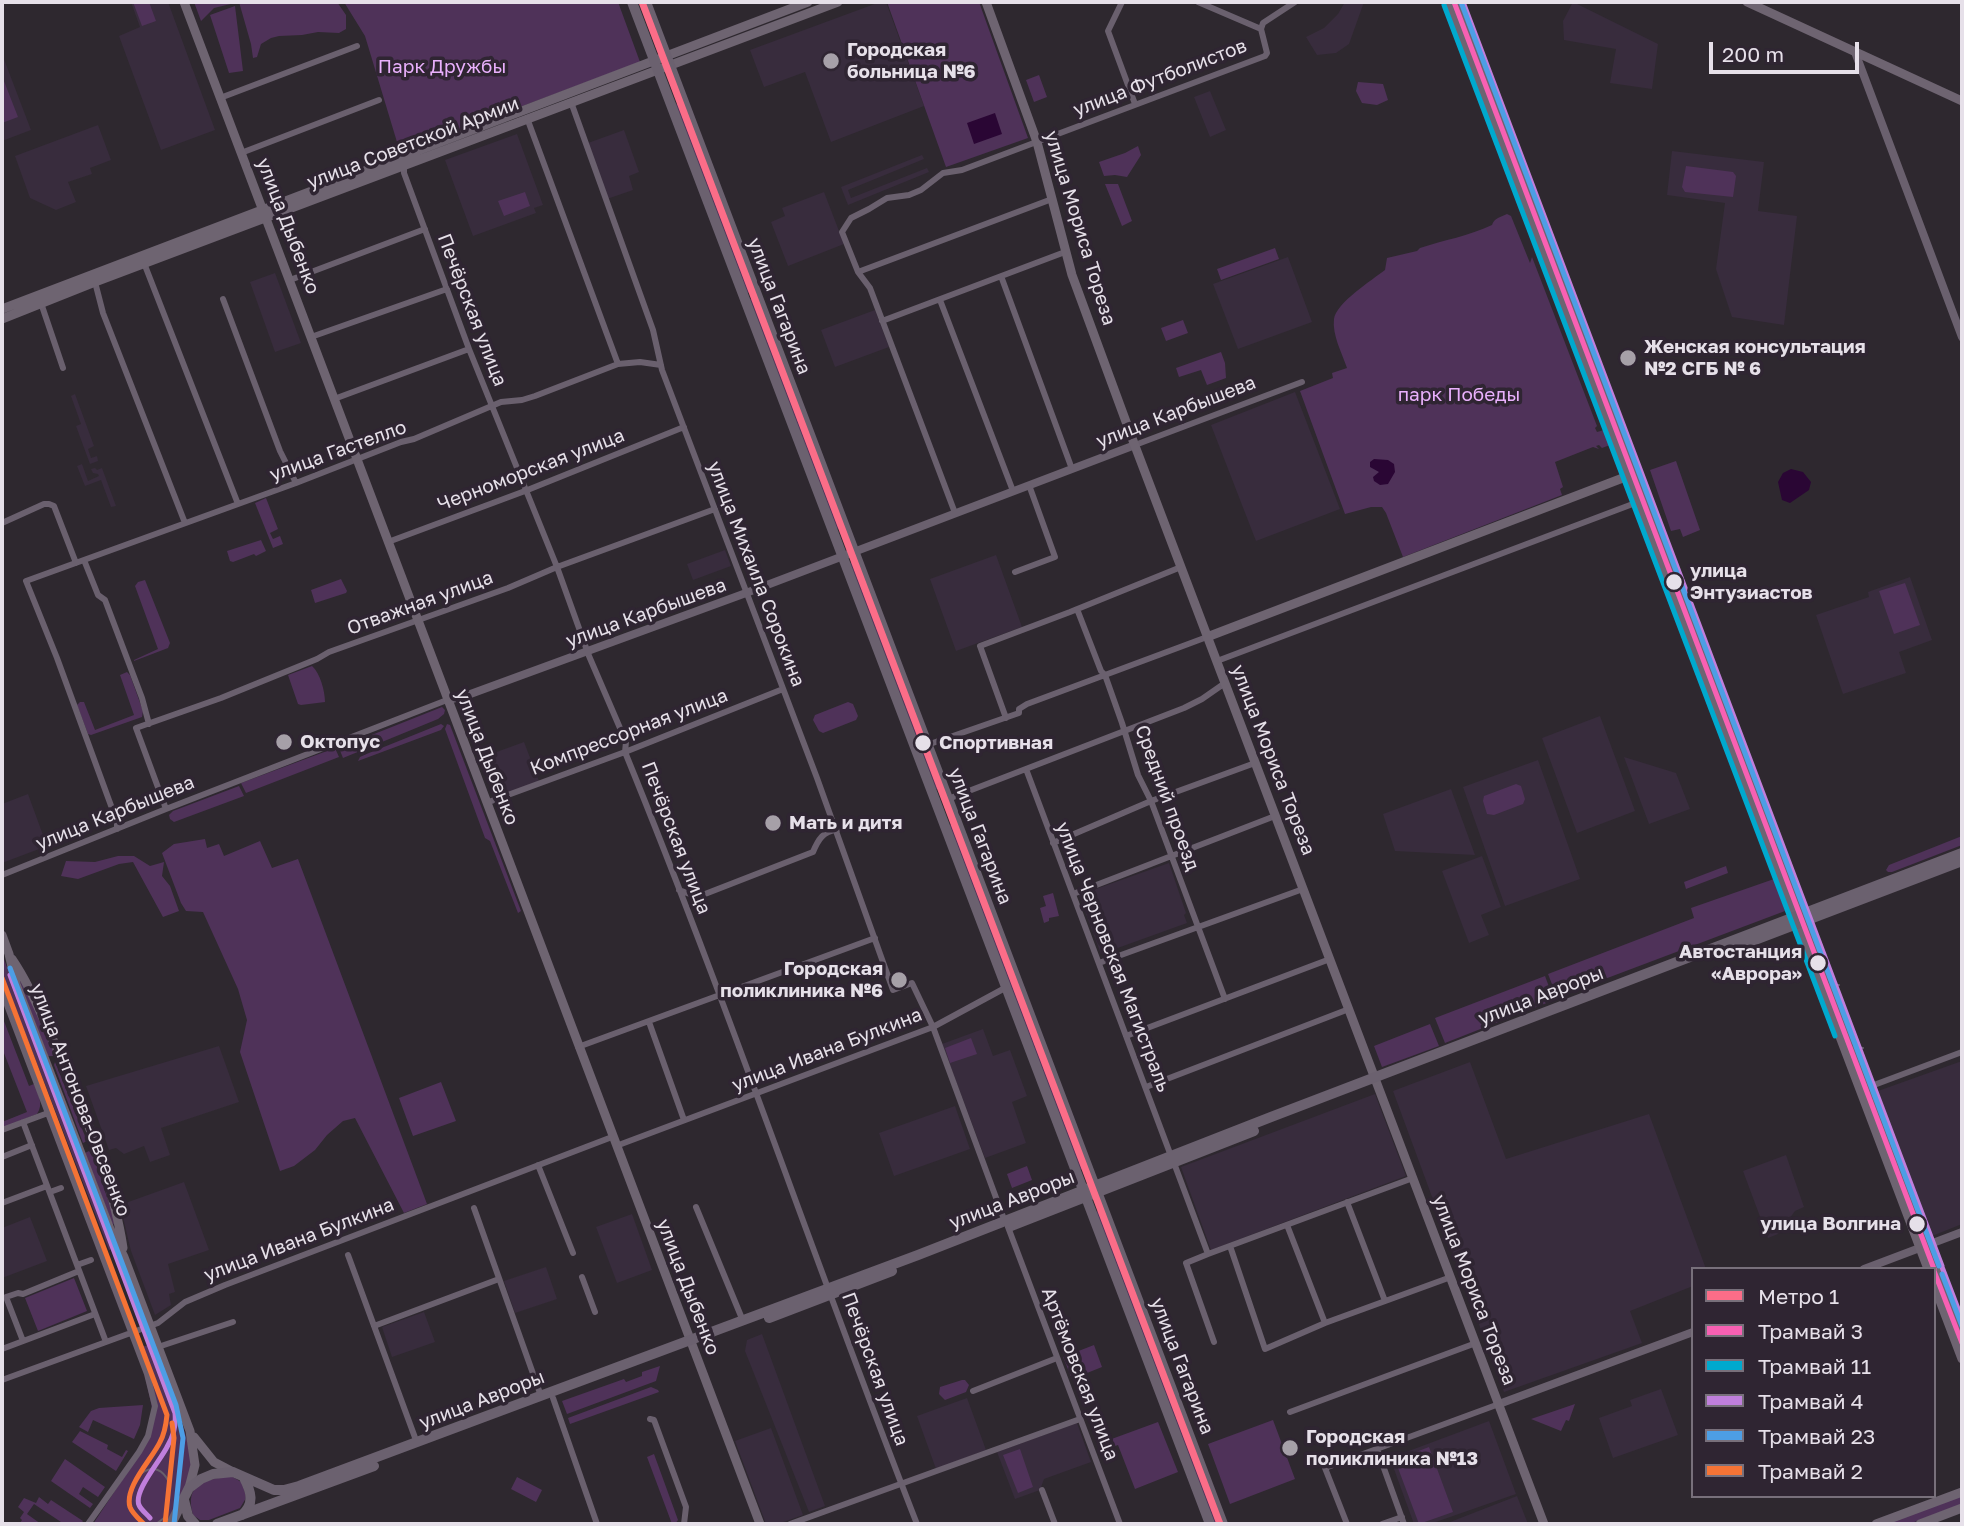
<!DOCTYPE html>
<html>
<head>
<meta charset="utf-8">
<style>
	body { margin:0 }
	#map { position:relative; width:1964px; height:1526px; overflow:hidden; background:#2e282f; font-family:"Golos Text",sans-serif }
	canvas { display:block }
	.frame { position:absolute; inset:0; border:4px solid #e6e0e9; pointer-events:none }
	.legend { position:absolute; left:1691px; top:1267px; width:245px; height:231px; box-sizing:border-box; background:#2f2532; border:2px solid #78707b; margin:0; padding:9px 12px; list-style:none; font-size:21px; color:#e6e0e9 }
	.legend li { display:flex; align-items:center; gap:14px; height:35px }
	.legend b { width:35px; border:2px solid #78707b }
	.scale { position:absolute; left:1709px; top:42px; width:150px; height:32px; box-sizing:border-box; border:4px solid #e6e0e9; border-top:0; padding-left:9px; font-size:21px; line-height:24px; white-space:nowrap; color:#e6e0e9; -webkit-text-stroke:5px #2f2532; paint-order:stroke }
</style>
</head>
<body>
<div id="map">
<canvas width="1964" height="1526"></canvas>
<div class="frame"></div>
<ul class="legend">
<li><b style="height:9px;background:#fb6d88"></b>Метро 1</li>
<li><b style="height:9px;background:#f860b3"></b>Трамвай 3</li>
<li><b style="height:9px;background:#00a9ce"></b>Трамвай 11</li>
<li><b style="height:9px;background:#c07fdc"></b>Трамвай 4</li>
<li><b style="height:9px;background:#4d9ee5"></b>Трамвай 23</li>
<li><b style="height:9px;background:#f57335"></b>Трамвай 2</li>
</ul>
<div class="scale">200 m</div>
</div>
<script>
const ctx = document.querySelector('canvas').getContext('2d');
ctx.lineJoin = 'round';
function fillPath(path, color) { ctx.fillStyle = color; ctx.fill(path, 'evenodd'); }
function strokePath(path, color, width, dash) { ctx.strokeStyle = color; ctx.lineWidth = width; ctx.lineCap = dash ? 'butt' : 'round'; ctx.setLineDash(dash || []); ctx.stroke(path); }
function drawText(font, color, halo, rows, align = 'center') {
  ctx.font = font + ' "Golos Text",sans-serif'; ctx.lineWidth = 7; ctx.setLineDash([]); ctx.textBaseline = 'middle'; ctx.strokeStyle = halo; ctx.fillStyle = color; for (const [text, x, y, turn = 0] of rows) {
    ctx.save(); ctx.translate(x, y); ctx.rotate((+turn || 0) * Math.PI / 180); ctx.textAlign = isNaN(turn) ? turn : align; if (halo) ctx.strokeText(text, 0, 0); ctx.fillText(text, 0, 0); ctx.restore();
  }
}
fillPath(new Path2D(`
	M131,2H168L215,130L161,150L119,36L140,27Z
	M880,2H886L924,106L831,142L805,72L764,87L750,50Z
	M1345,2H1364L1349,44L1336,53L1317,55L1306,37L1324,28L1338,14Z
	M1573,2L1658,44L1652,89L1610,83L1616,49L1564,40L1563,21Z
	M2,54L31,130L2,141Z
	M1210,91L1226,130L1210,137L1194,97Z
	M98,125L111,160L90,168L92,174L68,182L76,202L56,210L30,198L15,156Z
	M624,130L639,172L629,176L633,190L607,199L588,143Z
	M517,134L543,205L534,208L536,213L473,236L445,160Z
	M1672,151L1764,162L1758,211L1797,216L1784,325L1732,317L1716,269L1725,203L1667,195Z
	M922,155L924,159L848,190L851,198L927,168L929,172L848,205L841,187Z
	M824,192L844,244L788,266L771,222L785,216L782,208Z
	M1288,257L1312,322L1238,349L1213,284Z
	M275,273L301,343L275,352L250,282Z
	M875,310L889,347L835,367L821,330Z
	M1295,392L1340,509L1256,541L1211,425Z
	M75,394L94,446L88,449L91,458L97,456L98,461L90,464L76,426L81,424L71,396Z
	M82,464L88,481L99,476L98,474L93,473L91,469L95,468L97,470L102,468L116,506L111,507L101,480L85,486L77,466Z
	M725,550L731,566L693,580L687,564Z
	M996,555L1022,627L956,651L930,579Z
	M1910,577L1932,640L1899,652L1906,673L1843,694L1816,615L1869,597L1868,592Z
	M1600,716L1635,811L1577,833L1542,738Z
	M524,742L539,781L495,798L480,758Z
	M1624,757L1676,773L1690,809L1649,824Z
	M1538,760L1580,879L1505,906L1463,787Z
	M1451,789L1475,855L1395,851L1383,814Z
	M28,794L47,846L2,863V804Z
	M1482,856L1501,907L1481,915L1489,935L1469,943L1442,871Z
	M1169,863L1186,913L1184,915L1187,923L1101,954L1079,895Z
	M983,1029L993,1056L1010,1050L1027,1096L1012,1102L1026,1143L985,1158L942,1044Z
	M219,1046L239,1102L161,1128L170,1155L150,1162L144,1146L124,1154L116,1148L109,1150L86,1086Z
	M1962,1061V1224L1932,1236L1878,1091Z
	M1470,1062L1506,1159L1649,1114L1706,1269H1693V1286L1630,1311L1642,1343L1504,1392L1393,1091Z
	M1375,1094L1406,1176L1211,1250L1181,1167Z
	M955,1106L970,1149L894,1176L879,1133Z
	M1786,1155L1804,1207L1795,1211L1778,1234L1768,1238L1743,1171Z
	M184,1182L209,1250L168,1264L175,1292L169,1294L171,1305L155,1315L131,1251L120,1205Z
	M632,1214L652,1270L617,1283L596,1227Z
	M30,1217L47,1261L2,1278V1228Z
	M546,1267L557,1299L515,1313L504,1281Z
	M424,1312L435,1342L392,1357L382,1327Z
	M762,1334L825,1506L809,1512L745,1351L747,1340Z
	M1661,1389L1678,1435L1613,1458L1599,1418L1632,1406L1630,1400Z
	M967,1398L986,1450L936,1469L917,1416Z
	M1489,1421L1516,1494L1430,1524H1414L1390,1458Z
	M1077,1423L1091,1462L1044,1479L1040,1490L1015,1499L997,1452Z
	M771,1428L803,1515L778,1524H766L735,1441Z
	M1517,1496L1528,1524H1445Z`), '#382c3d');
fillPath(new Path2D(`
	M133,2H149L156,21L142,26Z
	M194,2H337L346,15V29L339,33L318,32L302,35L279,36L271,38L261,44L257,57L253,58L251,44L239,2L214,8L201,21Z
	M344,2H618L640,62L400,152L365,36Z
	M887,2H979L1028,138L946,167Z
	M235,6L243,71L229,73L210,15Z
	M1039,75L1047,97L1034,102L1026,80Z
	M2,76L18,117L2,123Z
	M1358,82L1383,84L1388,100L1377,105L1362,103L1356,91Z
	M677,103L679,104L750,292L747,293L676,105Z
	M1138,146L1141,155L1127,177L1115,175L1104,176L1099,162L1125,153Z
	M1686,166L1733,172L1736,176L1733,197L1685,192L1682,187Z
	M1105,184H1118L1132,221L1122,226Z
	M525,192L530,206L504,216L498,201Z
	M1507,214L1511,216L1530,263L1532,257L1597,426L1595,428L1597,432L1604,430L1610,445L1602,448L1599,445L1596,446L1599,449L1593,447L1555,462L1563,487L1560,489L1562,495L1403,557L1386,513L1382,507H1371L1345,514L1300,391L1333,378L1332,373L1347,368C1342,353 1332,335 1334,319C1336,303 1372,280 1385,270L1387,258L1417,251L1420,248C1444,240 1469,236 1492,225C1494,218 1501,217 1507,214Z
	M1275,248L1279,259L1221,280L1217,269Z
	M753,298L840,527L839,529L836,528L750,299Z
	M1183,320L1188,333L1166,341L1161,328Z
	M1221,352L1225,363L1226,378L1207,385L1201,370L1179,377L1176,368Z
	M1676,461L1700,530L1683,537L1680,529L1671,531L1650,470Z
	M266,498L278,529L270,533L273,539L280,536L283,544L273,548L255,503Z
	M261,540L266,551L256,556L254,554L233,562L230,561L227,551Z
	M853,561L939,787L938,789H936L850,563Z
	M341,579L347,591L346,593L315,603L311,590Z
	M145,580L170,643L168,648L134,661V660L158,649L135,586L138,582Z
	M1905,583L1920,625L1894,634L1879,591Z
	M312,666C320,673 325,691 325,702L301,705L298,704L288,675Z
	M127,672L130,675L143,711L142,717L91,735L88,734L77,705L80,702H84L95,730L134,715L120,675Z
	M848,702L853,704L858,716L856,720L823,733L819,731L813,720L815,715Z
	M442,707L445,710L444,714L438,719L343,758L339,748Z
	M441,724L444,726L441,730L358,761L360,757L364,755Z
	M447,724L450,725L521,911L518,913L490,841L485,838L445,729Z
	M335,748L339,757L246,793L241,783Z
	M1516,784L1521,786L1525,799L1523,804L1494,815L1487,814L1483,801L1484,796Z
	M239,786L244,796L174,822L170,819L169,815L173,811Z
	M949,825H953L1084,1168L1083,1170L1080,1169Z
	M1962,836V845L1892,872H1888L1886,870L1889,865Z
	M205,839L207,848L219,844L224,856L260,841L272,868L298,859L427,1204L404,1213L355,1118L343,1121L327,1135L315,1150L294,1166L280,1171L240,1052L247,1020L238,989L203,912L186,911L181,903L162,853L174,844Z
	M118,856H134L150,866L164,862L162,876L170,886L179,911L163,917L133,862L119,864L78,879L61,876L66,861L95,862Z
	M1726,866L1728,873L1686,889L1684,882Z
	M1774,879L1785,911L1557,997L1548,974L1694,918L1691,908Z
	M1053,893L1059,916L1049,918V921L1044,923L1040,908L1046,906L1043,896Z
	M2,954L108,1231L112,1249L109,1250L2,973Z
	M1545,976L1554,1000L1445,1043L1435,1018Z
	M19,980L24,984L54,1053L53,1056H48Z
	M2,1016L29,1086L34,1084C38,1094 44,1104 37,1114L2,1128V1122L27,1112L2,1048Z
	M1430,1024L1439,1046L1382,1067L1374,1046Z
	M971,1038L977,1054L950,1063L945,1048Z
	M55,1062L87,1141L83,1143L54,1065Z
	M441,1082L456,1121L413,1136L399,1098Z
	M89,1151L93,1154L115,1222L113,1225L85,1153Z
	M1027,1166L1032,1180L1012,1188L1007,1174Z
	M1098,1211H1100L1219,1524H1214L1096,1212Z
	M74,1278L87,1311L38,1331L25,1298Z
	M151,1344C161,1371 195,1444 191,1469C189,1483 173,1513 165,1524H93L142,1450L154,1417L139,1348Z
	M1094,1345L1102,1367L1072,1379L1063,1357Z
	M660,1366L656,1381L567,1414L562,1401L624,1379L626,1382L642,1376V1372Z
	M962,1380H965L969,1385L966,1392L945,1400L939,1394L940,1387Z
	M651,1387L658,1390L659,1392L570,1424L568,1418Z
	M1575,1404L1569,1421L1566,1420L1561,1431L1531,1419Z
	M143,1405L140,1425L134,1439L93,1420L88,1432L79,1427L91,1411L99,1408Z
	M1273,1420L1295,1479L1230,1504L1208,1444Z
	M1158,1422L1178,1472L1135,1489L1118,1445L1101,1451L1098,1444Z
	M80,1431L108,1445L107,1449L122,1457L126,1450L128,1451L116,1471L72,1442Z
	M1429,1447L1453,1512L1419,1524L1395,1460Z
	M1020,1449L1033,1487L1018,1493L1003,1455Z
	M654,1454L678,1520L675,1524H672L647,1457Z
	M65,1459L105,1487L98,1497L83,1487L79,1494L93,1504L90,1508L51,1481Z
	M231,1476L243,1483L246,1498L240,1508L209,1520H200L193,1515C184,1483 205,1480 231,1476Z
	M517,1477L542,1490L536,1502L511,1489Z
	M1962,1494V1504L1909,1524H1882Z
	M39,1497L48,1504L51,1500L83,1521L81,1524H64L34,1504L27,1514L41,1524H14L16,1522L20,1523L22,1520L20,1518L24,1512L18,1507L24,1498L36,1503Z`), '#4f3259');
fillPath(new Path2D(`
	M995,113L1002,134L974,144L967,123Z
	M1374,459L1388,460L1394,464L1395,472L1388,484L1380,485L1374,481L1373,477L1379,472L1370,467V462Z
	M1791,469L1803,472L1811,482L1809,490L1790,503L1782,500L1778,482L1783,473Z`), '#2a0634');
strokePath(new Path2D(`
	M1122,2L1108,31L1135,104
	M1198,2L1261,29
	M220,98L357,46
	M571,102L653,330L662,370L817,778L893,990L912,983L933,1027L1005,1222
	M527,118L618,364
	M241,153L379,100
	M404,165V173L469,349L557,567L589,656L626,742L625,752C729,1007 817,1268 917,1524
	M144,263L238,504
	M858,272L1052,199
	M1001,276L1072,469
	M290,280L425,229
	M95,282L103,313L185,523
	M223,299L280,451L296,483
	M940,300L1013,491
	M41,303L63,368
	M882,321L1065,252
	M311,337L447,289
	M334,399L469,349
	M1135,445L1302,382
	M955,513L870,288L858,272L842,232L851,218L869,209L887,198L909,195L921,190L943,173L962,170L1265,56L1267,53L1261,29L1263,23L1295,2
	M2,523L44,504H49L54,506L76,563
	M388,542L525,491L684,427
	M84,560L98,595L105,600L142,698L149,724
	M1015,572L1055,557L1029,485
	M1077,609L1101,671L1105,675L1122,723L1138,775L1151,801L1225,999
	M1217,661L1638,502
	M1006,718L980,646L1070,612L1181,567
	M927,745L1019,713V709L1027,704L1207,637
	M1026,769L1171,1156
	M948,799L1184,708L1202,699L1225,683
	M486,803L625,752L783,689
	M166,809L136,728L221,698L317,659L329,652L508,588L557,567L715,509
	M117,829V822L57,658L26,581L296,483L401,442L414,439L501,402L522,400L535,396L618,364L640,362L661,365
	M1053,843L1151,801L1255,763
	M2,875L166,809L447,700
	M679,890L695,896L705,894L813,852C818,840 823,831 837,830
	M1073,894L1275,816
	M1099,963L1303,889
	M2,992L147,1374L155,1406L148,1436L139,1452L88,1524
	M649,1022L684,1120
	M1126,1036L1330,959
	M578,1047L875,938
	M1146,1087L1349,1009
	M1866,1088L1962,1052
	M23,1122L77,1265
	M2,1130L48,1113
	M616,1146L933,1027L1005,988
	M2,1157L32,1145
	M1174,1163L1208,1254L1186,1263L1214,1342
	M538,1165L573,1253
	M50,1192L61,1188
	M1347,1202L1385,1301
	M2,1203L47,1186
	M696,1207L743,1321
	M474,1208L541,1396
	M1287,1225L1325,1323
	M1008,1227L1120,1524
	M1230,1246L1265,1349L1325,1323L1451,1277
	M1208,1254L1413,1178
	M348,1255L417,1443
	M91,1260L77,1265L106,1342
	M582,1277L595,1312
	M374,1326L499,1279
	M23,1341L6,1297L18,1293L23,1294L79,1271
	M158,1347L233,1322
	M2,1349L95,1314
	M2,1380L158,1323L185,1302L225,1285L612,1137
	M973,1391L1057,1358
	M553,1398L597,1524
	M1290,1412L1476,1343
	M650,1419L654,1420L686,1507L684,1524
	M1377,1449L1404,1524
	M1042,1490L1055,1524
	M790,1524L1080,1419
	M1347,1524L1325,1468L1499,1404
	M1382,1524L1402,1517`), '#6a606e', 6);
strokePath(new Path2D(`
	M1855,52L1962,337
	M447,700L465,696L746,593L1135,445
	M1864,1269L1962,1232
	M1499,1404L1693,1332`), '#6a606e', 8);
strokePath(new Path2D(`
	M184,2L760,1524
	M986,2L1037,142L1072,275L1132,438L1544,1524
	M1448,2L1928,1269
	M1458,2L1962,1331
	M1747,2L1962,101
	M2,309L808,2
	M2,319L95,282L838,2
	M1207,637L1628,476
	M2,935L9,954L16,984L110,1229L124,1257L190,1431L195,1465L189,1488
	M12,959C29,984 40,1012 53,1040C81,1102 113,1181 123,1248
	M1934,1285L1962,1359
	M194,1437L214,1462L233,1472
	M1876,1524L1962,1492
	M1920,1524L1962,1508`), '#6e6471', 9);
strokePath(new Path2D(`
	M632,2L1210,1524
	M646,2L1223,1524
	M1739,946L1962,861
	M1011,1226L1254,1131
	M769,1318L892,1271
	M184,1500L188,1516L195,1524
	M242,1515C255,1504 251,1491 244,1478
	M171,1524L189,1488L201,1479L213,1474L233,1472L274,1490H284L299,1486L918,1255L1271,1117L1962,853
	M217,1524L374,1466`), '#6b616f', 10);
strokePath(new Path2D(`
	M1825,978L1832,985H1839
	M1845,1039L1855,1047L1863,1048
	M142,1473C154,1465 163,1470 169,1482
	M156,1524L164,1518L167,1513`), '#675f6a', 2);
strokePath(new Path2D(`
	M1454,2L1934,1269
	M1934,1271L1962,1343`), '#f860b3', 5);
strokePath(new Path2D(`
	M1444,5L1835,1036`), '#00a9ce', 5);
strokePath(new Path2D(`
	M1463,2L1942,1266
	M10,975L175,1413C176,1424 174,1435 168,1445C162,1459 133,1491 139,1505C141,1510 147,1514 150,1518
	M1942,1267L1962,1319`), '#c07fdc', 5);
strokePath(new Path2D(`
	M1461,2L1939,1266
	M10,968L176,1405L183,1438L174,1524
	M1942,1274L1962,1326`), '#4d9ee5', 5);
strokePath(new Path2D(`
	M2,978L167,1415C166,1425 165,1433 160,1442C152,1459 124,1487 130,1507C132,1513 139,1519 144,1524
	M165,1524L174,1438L172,1423`), '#f57335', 5);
strokePath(new Path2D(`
	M642,2L1220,1524`), '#fb6d88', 7);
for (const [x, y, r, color] of [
	[831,61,9,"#a6a0a8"],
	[1628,358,9,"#a6a0a8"],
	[1674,582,9,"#e6e0e9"],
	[284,742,9,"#a6a0a8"],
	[923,743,9,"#e6e0e9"],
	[773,823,9,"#a6a0a8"],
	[1818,963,9,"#e6e0e9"],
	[899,980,9,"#a6a0a8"],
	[1917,1224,9,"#e6e0e9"],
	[1290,1448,9,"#a6a0a8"]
]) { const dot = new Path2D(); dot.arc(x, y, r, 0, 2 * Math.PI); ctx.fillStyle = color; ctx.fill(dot); strokePath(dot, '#2f2532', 2.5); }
drawText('bold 19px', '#e6e0e9', '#2f2532', [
	["Городская",847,50],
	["больница №6",847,72],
	["Женская консультация",1644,347],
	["№2 СГБ № 6",1644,369],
	["Октопус",300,742],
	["Мать и дитя",789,823],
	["Городская",883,969,"right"],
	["поликлиника №6",883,991,"right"],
	["Городская",1306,1437],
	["поликлиника №13",1306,1459]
], 'left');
drawText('19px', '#e9b0fc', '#2f2532', [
	["Парк Дружбы",442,67],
	["парк Победы",1459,395]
]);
drawText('19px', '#e6e0e9', '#2f2532', [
	["улица Футболистов",1160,78,-21],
	["улица Советской Армии",413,143,-21],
	["улица Дыбенко",288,226,69],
	["улица Мориса Тореза",1080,228,73],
	["улица Гагарина",779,306,69],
	["Печёрская улица",472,310,69],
	["улица Карбышева",1176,412,-21],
	["улица Гастелло",338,451,-20],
	["Черноморская улица",531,470,-21],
	["улица Михаила Сорокина",756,574,69],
	["Отважная улица",420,603,-20],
	["улица Карбышева",646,613,-20],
	["Компрессорная улица",629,732,-21],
	["улица Дыбенко",487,757,69],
	["улица Мориса Тореза",1273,760,69],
	["Средний проезд",1167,798,70],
	["улица Карбышева",115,813,-22],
	["улица Гагарина",980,836,69],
	["Печёрская улица",676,838,69],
	["улица Черновская Магистраль",1113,957,69],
	["улица Авроры",1541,996,-21],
	["улица Ивана Булкина",827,1050,-21],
	["улица Антонова-Овсеенко",80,1100,69],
	["улица Авроры",1012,1200,-21],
	["улица Ивана Булкина",299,1240,-21],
	["улица Дыбенко",688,1287,69],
	["улица Мориса Тореза",1474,1290,69],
	["улица Гагарина",1182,1366,69],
	["Печёрская улица",875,1369,70],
	["Артёмовская улица",1080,1374,69],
	["улица Авроры",482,1400,-21]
]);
drawText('bold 19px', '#e6e0e9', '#2f2532', [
	["улица",1690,571],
	["Энтузиастов",1690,593],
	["Спортивная",939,743],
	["Автостанция",1802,952,"right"],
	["«Аврора»",1802,974,"right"],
	["улица Волгина",1901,1224,"right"]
], 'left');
</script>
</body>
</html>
